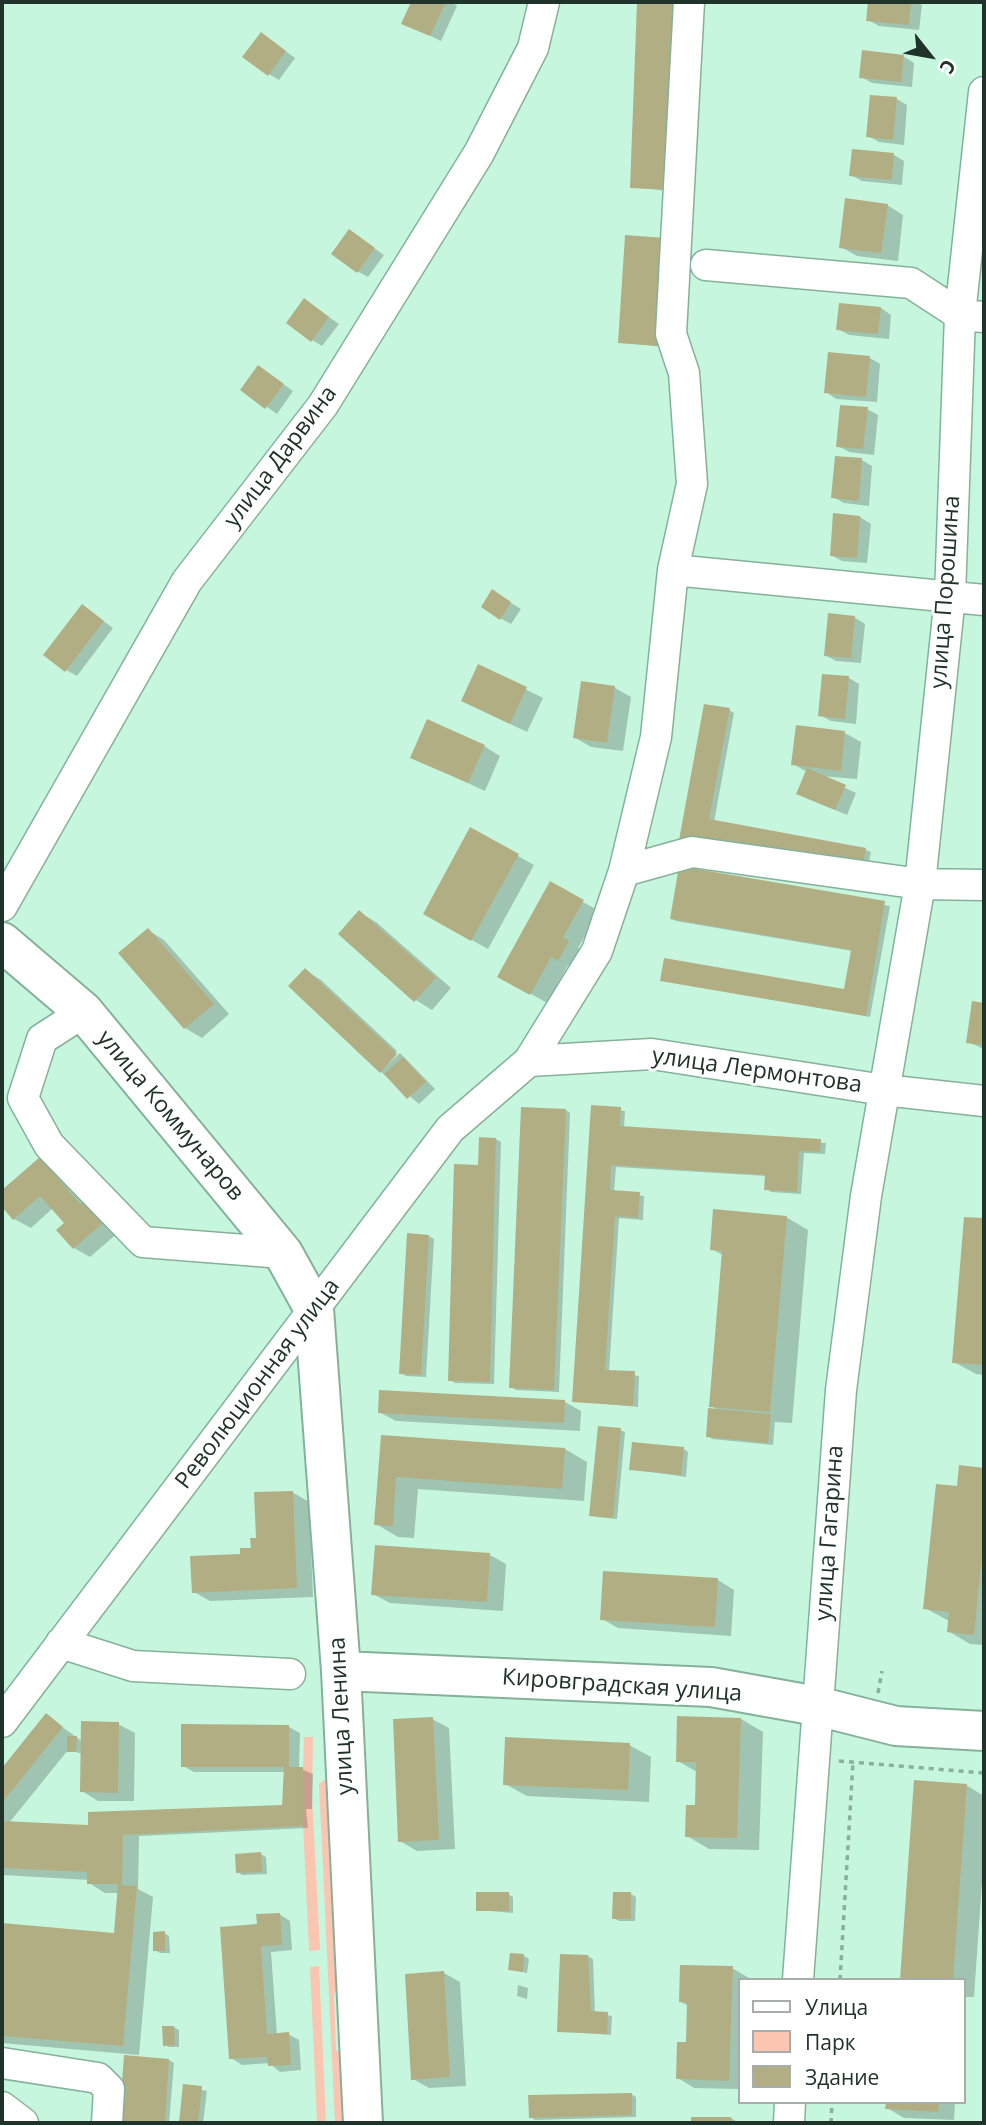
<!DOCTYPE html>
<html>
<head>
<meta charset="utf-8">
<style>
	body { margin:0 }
	#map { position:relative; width:986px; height:2125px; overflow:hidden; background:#c7f6de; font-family:"Open Sans",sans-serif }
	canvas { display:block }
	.frame { position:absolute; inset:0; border:4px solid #20332a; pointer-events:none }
	.legend { position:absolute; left:738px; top:1978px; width:228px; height:126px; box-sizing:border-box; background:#fff; border:2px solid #a6adaa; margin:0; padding:9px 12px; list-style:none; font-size:21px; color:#20332a }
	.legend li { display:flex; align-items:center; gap:14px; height:35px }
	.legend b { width:35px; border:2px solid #a6adaa }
	.north { position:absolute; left:895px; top:21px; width:70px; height:70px; -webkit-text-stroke:5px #fff; paint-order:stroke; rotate:121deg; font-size:19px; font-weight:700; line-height:28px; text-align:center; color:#20332a }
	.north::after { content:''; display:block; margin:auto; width:24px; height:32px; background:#20332a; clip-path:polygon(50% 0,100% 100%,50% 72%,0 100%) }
</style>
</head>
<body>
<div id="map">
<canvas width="986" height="2125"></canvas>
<div class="frame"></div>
<ul class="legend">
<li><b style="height:9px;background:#fff"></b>Улица</li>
<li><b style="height:19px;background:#fac6b2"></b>Парк</li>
<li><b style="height:19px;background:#b2ae83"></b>Здание</li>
</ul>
<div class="north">С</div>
</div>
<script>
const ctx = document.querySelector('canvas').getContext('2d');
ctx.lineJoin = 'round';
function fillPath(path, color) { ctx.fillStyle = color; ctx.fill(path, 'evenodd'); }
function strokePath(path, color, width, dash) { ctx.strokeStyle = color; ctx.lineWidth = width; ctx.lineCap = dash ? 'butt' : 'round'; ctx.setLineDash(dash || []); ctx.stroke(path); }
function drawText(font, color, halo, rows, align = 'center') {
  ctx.font = font + ' "Open Sans",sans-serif'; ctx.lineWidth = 6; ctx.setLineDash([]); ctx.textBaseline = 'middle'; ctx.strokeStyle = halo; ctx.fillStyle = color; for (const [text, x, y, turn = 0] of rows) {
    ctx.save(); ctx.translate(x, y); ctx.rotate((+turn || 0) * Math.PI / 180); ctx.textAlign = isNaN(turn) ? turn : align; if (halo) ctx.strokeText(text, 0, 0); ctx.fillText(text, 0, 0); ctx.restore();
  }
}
fillPath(new Path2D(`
	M304,1737H313L312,1796L320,1950L309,1951L302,1803Z
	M324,1780L328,1781L341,1987L334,1994L336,2050L346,2057L349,2123H335L319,1784Z
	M319,1966L326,2123H317L310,1967Z`), '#fac6b2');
fillPath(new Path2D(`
	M413,2H451L457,6L441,41L404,23Z
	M638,2H684L677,192L632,187Z
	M870,2H916L922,5L919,30L879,26L868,20Z
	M272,41L295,58L279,80L269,74Z
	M903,56L914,63L912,87L872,83L861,77Z
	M897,99L907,105L904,145L879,142L868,136Z
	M894,155L904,161L902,185L862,181L851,175Z
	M887,205L903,215L898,261L857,256L841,247Z
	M626,237L663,347L620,342Z
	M360,238L384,255L368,277L357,271Z
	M315,307L339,324L322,346L312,340Z
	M881,308L891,315L889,339L849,335L838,329Z
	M870,358L880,364L877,402L836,399L826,392Z
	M269,374L293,391L277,414L243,390Z
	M867,409L878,415L874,455L849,452L838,446Z
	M862,460L872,466L869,506L844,503L833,497Z
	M835,515L860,517L871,524L867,563L842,561L831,555Z
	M503,598L521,609L511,624L500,618Z
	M82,606L113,628L77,676L66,670Z
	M854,617L865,624L861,663L836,661L825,655Z
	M479,666L543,698L527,732L479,709Z
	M849,678L859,684L856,724L831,721L820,715Z
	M583,683L615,688L631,697L623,751L591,747L574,737Z
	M729,710L734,713L714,822L866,850L871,852L866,875L685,842Z
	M845,733L861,742L857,779L820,776L856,793L847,815L809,799L807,772L793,764Z
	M484,746L500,756L485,791L412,757Z
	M471,830L534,865L488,949L425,914Z
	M680,868L890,906L870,1017L662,980L845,991L852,951L676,921L671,918Z
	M551,884L599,911L578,948L585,952L575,969L568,965L547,1003L500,976Z
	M359,912L376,922L451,988L432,1010L416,1000Z
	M148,930L164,940L229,1014L202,1038L185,1028L121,953Z
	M305,970L321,980L397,1051L379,1070Z
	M973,1003L984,1004V1049L968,1042Z
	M400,1053L435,1089L419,1104L380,1071Z
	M593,1107L625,1111L624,1128L826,1143L825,1154L804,1153L801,1194L771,1192L766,1189L767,1176L616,1167L614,1192L644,1196L643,1220L619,1218L609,1372L639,1376L638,1407L574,1401Z
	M566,1110L570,1113L559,1392L516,1390L511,1387Z
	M496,1139L501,1142L494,1384L455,1383L450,1380L480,1166Z
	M40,1159L56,1169L120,1231L90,1257L74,1248L66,1223L53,1208L31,1228L14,1219L2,1204V1193Z
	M786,1217L808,1230L792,1423L775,1422L773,1445L712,1439L708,1436L720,1411L711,1406L724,1256L712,1249Z
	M966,1218L984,1220V1375L976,1374L954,1362Z
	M429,1236L434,1239L426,1377L406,1376L401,1373Z
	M565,1402L581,1411L580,1431L396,1421L379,1412Z
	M620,1430L625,1432L617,1519L596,1517L591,1515Z
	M382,1436L565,1449L587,1462L584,1501L418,1489L414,1538L398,1537L376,1524Z
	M684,1449L688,1452L686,1477L631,1469Z
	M961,1467L984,1469V1645L970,1644L948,1631L949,1621L925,1608L959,1488Z
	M292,1492L309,1502L313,1597L210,1601L194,1592L253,1550Z
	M490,1555L506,1564L503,1611L390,1603L373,1594Z
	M605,1573L718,1580L734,1590L731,1636L618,1628L602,1619Z
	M47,1716L83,1742L118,1724L135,1733L134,1801H98L82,1791L83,1754L68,1750L9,1823L90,1827L284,1806L285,1772H194L183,1766L289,1727L300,1733L299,1768L313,1774L312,1809H306L308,1828L139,1836L138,1889L153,1897L139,2055L2,2043V1925L115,1935L119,1893H105L89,1883V1880L2,1875V1771Z
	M679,1717L741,1719L763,1732L759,1850L709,1849L687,1836L696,1807L697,1772L678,1761Z
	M432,1719L449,1728L455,1849L417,1851L400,1841Z
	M629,1745L651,1757L649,1802L527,1796L505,1784Z
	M966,1785L984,1796V1853L974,1997H963V1980H902Z
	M261,1854L266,1857L267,1874L242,1875L238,1872Z
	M508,1894L513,1897V1913L478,1910Z
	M631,1894L636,1897L635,1921H619L614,1918Z
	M279,1914L290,1921L292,1950L271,1952L277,2035L288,2034L299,2040L301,2070L280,2072L269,2063L242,2065L231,2058L259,1925Z
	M164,1933L169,1936L170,1953H160L155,1950Z
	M524,1956L529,1959L527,1973L510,1969Z
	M588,1956L593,1959L595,2013L612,2016L611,2035L559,2031Z
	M732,1968L749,1978L739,1980V2089L694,2088L678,2078L687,2044L688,2006L680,2001Z
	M444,1973L460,1982L466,2086L429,2088L413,2079Z
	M518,1985L528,1988L527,1999L517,1996Z
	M174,2027L179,2030V2047H169L165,2045Z
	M169,2060L174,2063L169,2123H120Z
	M185,2086L207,2091L203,2123H180Z
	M631,2094L636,2097V2117L535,2120L530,2117Z
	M888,2102H955L954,2120L904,2118L887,2108Z
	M731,2118L739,2123H693L692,2119Z`), '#0003');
fillPath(new Path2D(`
	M411,2H446L430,36L401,24Z
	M637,2H679L672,190L630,188Z
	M868,2H911L909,25L866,21Z
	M261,32L286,51L268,76L242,57Z
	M862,50L904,55L901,82L859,78Z
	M870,95L897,97L893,140L866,137Z
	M852,149L894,153L892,180L849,176Z
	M845,198L888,204L881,253L839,248Z
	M349,229L375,248L357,273L331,254Z
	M625,235L665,238L658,346L618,343Z
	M304,298L329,317L311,342L286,323Z
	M839,303L881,307L878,334L836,330Z
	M828,352L870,356L866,397L824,393Z
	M258,365L284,384L265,409L240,390Z
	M840,405L868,407L863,449L836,447Z
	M835,456L862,458L859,501L831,498Z
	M833,513L860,516L857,558L830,556Z
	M492,589L511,602L500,620L481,607Z
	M82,604L104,621L65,672L43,655Z
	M828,613L855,616L851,658L824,656Z
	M478,664L527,687L510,724L461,701Z
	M822,674L849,676L845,719L818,716Z
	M581,681L615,686L607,743L573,738Z
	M704,704L730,708L709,819L866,848L861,874L679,840Z
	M427,719L485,745L468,783L410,758Z
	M796,725L845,731L841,771L791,765Z
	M807,768L846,785L835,810L796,794Z
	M470,827L519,854L471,941L423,914Z
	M679,866L885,901L866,1016L660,981L664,958L844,989L851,950L670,919Z
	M550,881L584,900L563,937L569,941L558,961L551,957L530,995L497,977Z
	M359,910L436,978L414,1002L338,934Z
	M148,928L214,1004L184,1029L118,953Z
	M305,968L397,1054L380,1073L288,986Z
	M972,1001L984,1003V1045L966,1043Z
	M403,1057L426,1082L407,1099L384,1074Z
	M591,1105L621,1107L620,1126L821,1139L820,1152L799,1151L797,1192L764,1190L765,1175L611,1165L610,1190L640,1192L638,1218L615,1216L605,1370L635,1371L633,1406L572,1402Z
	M521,1107L566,1109L554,1390L509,1388Z
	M479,1137L496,1138L490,1382L448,1381L454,1164L478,1165Z
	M40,1157L80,1204L86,1199L105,1221L73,1249L56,1230L64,1223L40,1196L13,1220L2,1207V1190Z
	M713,1209L787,1216L770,1412L709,1407L722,1251L710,1250Z
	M964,1217L984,1218V1365L952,1363Z
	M407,1233L429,1235L421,1375L399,1374Z
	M379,1390L565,1400L564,1423L378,1413Z
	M708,1408L771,1414L768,1443L706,1437Z
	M598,1426L621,1428L613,1518L589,1516Z
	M381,1435L565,1448L562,1489L396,1477L393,1526L374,1525Z
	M632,1442L684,1447L681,1475L629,1470Z
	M959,1465L984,1468V1535L974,1635L947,1632L949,1612L923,1609L936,1484L957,1486Z
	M293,1491L297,1588L192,1593L190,1556L240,1554V1548H251L250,1538H256L254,1492Z
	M375,1545L490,1553L487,1602L371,1595Z
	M603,1571L718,1578L715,1627L600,1620Z
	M46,1713L63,1727L2,1803V1768Z
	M677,1716L741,1718L737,1838L685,1837L686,1805H695L696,1762H676Z
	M433,1717L439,1840L398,1842L393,1719Z
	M81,1721L119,1722L118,1793L80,1792Z
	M181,1724L289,1725V1767H303V1826L123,1835L122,1885L137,1886L123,2046L2,2036V1923L114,1933L118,1884H87V1872L2,1868V1821L88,1825V1812L282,1805L284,1767H181Z
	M67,1736H77L76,1752H67Z
	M505,1737L630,1743L628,1790L503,1785Z
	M914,1780L967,1784L953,1980H900Z
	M261,1852L262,1872L236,1873L235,1854Z
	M476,1892H509V1911H476Z
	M613,1892H631V1919H612Z
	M280,1913L282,1945L261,1946L267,2034L289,2032L291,2065L268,2066L267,2057L229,2059L220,1927L257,1924L256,1914Z
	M165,1931V1951H153V1932Z
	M510,1953L524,1954L523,1972L508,1970Z
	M560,1954L588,1955L591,2011L608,2012L607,2034L557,2032Z
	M680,1965L733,1966L729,2081L676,2079L677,2042H686L687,2003L679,2002Z
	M444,1971L450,2077L411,2080L405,1974Z
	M162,2026H174L175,2045L163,2046Z
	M124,2055L169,2059L165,2123H119Z
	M183,2084L202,2086L198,2123H179Z
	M632,2093V2115L529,2118L528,2095Z
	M886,2102H939L938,2112L885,2109Z
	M691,2117H731V2123H691Z`), '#b2ae83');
const minor = new Path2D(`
	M706,265L911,283L960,315L984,317
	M673,570L692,484L684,373L671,334L689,2
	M984,600L673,570L656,737L624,871L692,852L920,884L984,885
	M2,906L187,581L323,405L479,153L533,48L544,2
	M84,1012L42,1039L23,1098L49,1145L143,1242L283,1253
	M529,1061L652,1054L884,1090L984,1101
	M61,1643L133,1666L290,1674
	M2,1722L450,1129L529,1061L597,951L624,871
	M798,1980L841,1390L866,1196L920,884L950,596L960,315L984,92
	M2,2063L98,2078L109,2089L107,2123
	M2,2107L23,2123
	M789,2123L790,2102`);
const major = new Path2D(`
	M2,942L84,1012L283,1253L314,1309L341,1671L363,2123
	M341,1671L711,1687L817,1706L896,1726L984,1731`);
strokePath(minor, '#85b19b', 33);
strokePath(major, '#85b19b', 42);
strokePath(new Path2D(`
	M878,1693L882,1671
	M839,1761L984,1773
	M840,1980L853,1762
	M831,2123L832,2102`), '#8aaf9c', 3.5, [5, 5]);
strokePath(minor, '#fff', 30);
strokePath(major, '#fff', 38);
drawText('23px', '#20332a', '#fff', [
	["улица Дарвина",281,457,-53],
	["улица Порошина",946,592,-86],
	["улица Лермонтова",757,1071,8],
	["улица Коммунаров",170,1116,50],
	["Революционная улица",258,1384,-53],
	["улица Гагарина",830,1533,-86],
	["Кировградская улица",622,1686,4],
	["улица Ленина",342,1716,-93]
]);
</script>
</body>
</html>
